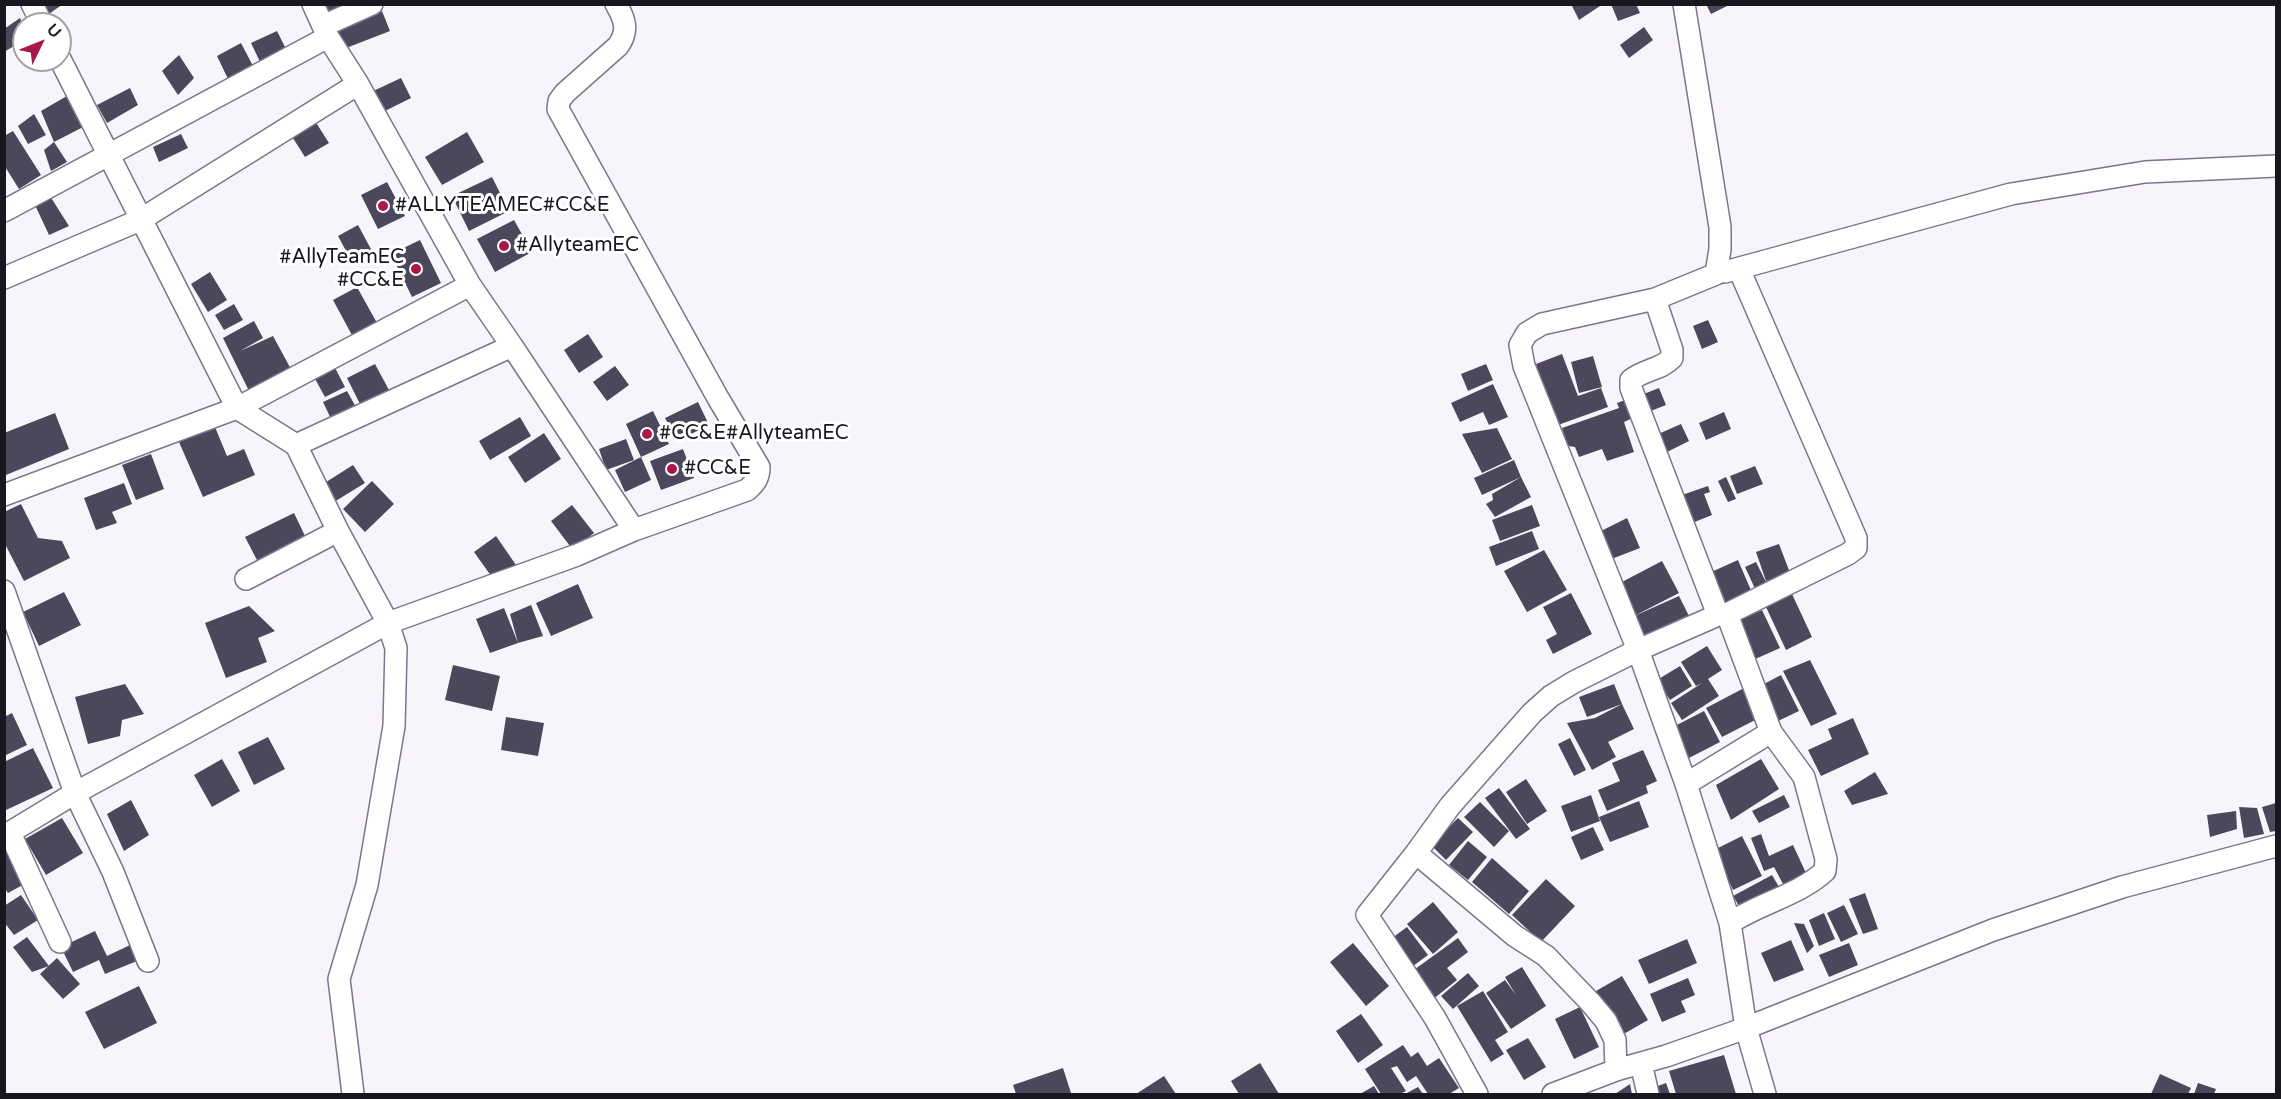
<!DOCTYPE html>
<html>
<head>
<meta charset="utf-8">
<style>
	body { margin:0 }
	#map { position:relative; width:2281px; height:1099px; overflow:hidden; background:#f7f5fb; font-family:"Varela Round",sans-serif }
	canvas { display:block }
	.frame { position:absolute; inset:0; border:6px solid #19161f; pointer-events:none }
	.north { position:absolute; left:12px; top:12px; width:60px; height:60px; box-sizing:border-box; background:#fff; border:2px solid #a3a2a5; border-radius:50%; rotate:47deg; font-size:16px; font-weight:700; line-height:24px; text-align:center; color:#19161f }
	.north::after { content:''; display:block; margin:auto; width:21px; height:27px; background:#aa1749; clip-path:polygon(50% 0,100% 100%,50% 72%,0 100%) }
</style>
</head>
<body>
<div id="map">
<canvas width="2281" height="1099"></canvas>
<div class="frame"></div>
<div class="north">U</div>
</div>
<script>
const ctx = document.querySelector('canvas').getContext('2d');
ctx.lineJoin = 'round';
function fillPath(path, color) { ctx.fillStyle = color; ctx.fill(path, 'evenodd'); }
function strokePath(path, color, width, dash) { ctx.strokeStyle = color; ctx.lineWidth = width; ctx.lineCap = dash ? 'butt' : 'round'; ctx.setLineDash(dash || []); ctx.stroke(path); }
function drawText(font, color, halo, rows, align = 'center') {
  ctx.font = font + ' "Varela Round",sans-serif'; ctx.lineWidth = 6; ctx.setLineDash([]); ctx.textBaseline = 'middle'; ctx.strokeStyle = halo; ctx.fillStyle = color; for (const [text, x, y, turn = 0] of rows) {
    ctx.save(); ctx.translate(x, y); ctx.rotate((+turn || 0) * Math.PI / 180); ctx.textAlign = isNaN(turn) ? turn : align; if (halo) ctx.strokeText(text, 0, 0); ctx.fillText(text, 0, 0); ctx.restore();
  }
}
fillPath(new Path2D(`
	M40,4H63L46,16Z
	M1571,4H1603L1579,20Z
	M1611,4H1636L1640,13L1618,21Z
	M1706,4H1731L1711,14Z
	M326,5H367L333,19Z
	M382,11L390,31L341,50L333,30Z
	M20,18L24,26V40L4,52V29Z
	M1644,27L1653,40L1629,58L1620,45Z
	M277,31L288,53L262,66L251,43Z
	M241,43L253,66L228,79L217,56Z
	M179,55L194,78L178,95L162,71Z
	M401,78L411,98L379,114L369,93Z
	M130,88L138,105L107,123L97,105Z
	M72,93L89,124L54,142L41,111Z
	M34,114L46,135L28,144L18,126Z
	M315,121L329,143L305,157L291,135Z
	M13,131L41,175L19,189L4,165V136Z
	M467,132L484,162L442,185L425,157Z
	M181,134L188,148L159,162L153,147Z
	M54,142L67,162L51,171L44,150Z
	M492,177L509,211L469,231L452,196Z
	M387,182L405,216L378,229L361,195Z
	M50,196L69,226L49,235L35,205Z
	M514,220L532,252L495,272L477,239Z
	M358,225L372,251L352,262L338,236Z
	M420,240L441,283L412,297L391,254Z
	M210,272L227,300L208,312L191,284Z
	M357,287L377,323L353,337L333,300Z
	M234,304L243,320L224,330L215,315Z
	M1708,320L1718,342L1702,349L1693,326Z
	M254,321L263,338L240,351L273,336L292,371L250,393L223,338Z
	M588,334L603,357L579,373L564,350Z
	M1562,354L1578,396L1601,388L1608,407L1558,425L1536,364Z
	M1593,356L1602,387L1579,393L1571,362Z
	M375,364L389,390L360,404L347,378Z
	M1486,364L1493,380L1468,391L1461,374Z
	M334,366L345,387L325,397L314,377Z
	M615,366L629,385L607,401L593,382Z
	M1493,384L1508,417L1489,425L1483,412L1460,422L1451,403Z
	M1659,388L1666,405L1638,416L1631,399Z
	M347,391L357,409L332,421L323,402Z
	M1628,399L1635,417L1624,422L1634,452L1607,461L1602,449L1579,457L1575,447L1568,446L1562,428L1619,408L1617,403Z
	M698,402L709,425L677,441L665,418Z
	M653,411L669,444L641,457L626,424Z
	M1724,412L1731,429L1706,440L1699,423Z
	M55,413L69,449L6,475L4,433Z
	M520,417L531,436L490,460L479,441Z
	M1681,424L1689,441L1665,453L1656,435Z
	M215,427L227,456L244,449L255,475L203,497L179,442Z
	M1497,428L1512,459L1482,473L1462,434Z
	M544,433L561,459L525,483L508,457Z
	M626,439L634,460L606,470L599,449Z
	M683,449L694,478L661,490L650,461Z
	M151,454L164,489L136,500L122,465Z
	M641,457L651,480L625,492L615,470Z
	M1514,460L1521,477L1482,495L1474,478Z
	M353,465L365,483L334,502L323,484Z
	M1755,466L1763,484L1737,494L1730,476Z
	M1521,477L1531,497L1495,517L1486,504L1493,500L1492,494Z
	M1726,477L1736,499L1728,502L1718,481Z
	M372,481L394,504L365,532L343,509Z
	M124,483L132,504L112,512L117,523L96,530L84,498Z
	M1708,486L1710,492L1704,494L1712,515L1692,523L1682,495Z
	M21,504L38,538L62,541L70,558L24,581L4,542V512Z
	M572,505L594,533L573,550L551,521Z
	M1532,505L1540,526L1500,541L1492,520Z
	M294,513L306,538L258,562L245,537Z
	M1627,518L1640,548L1609,560L1599,532Z
	M1532,531L1539,549L1496,566L1489,547Z
	M496,536L516,565L494,580L474,552Z
	M1779,544L1790,573L1766,581L1756,552Z
	M1544,550L1567,590L1527,612L1504,571Z
	M1738,560L1753,595L1724,608L1709,573Z
	M1662,561L1679,593L1636,615L1620,583Z
	M1756,562L1769,588L1757,593L1745,567Z
	M578,584L593,618L551,636L536,603Z
	M64,592L81,625L39,646L23,612Z
	M1571,593L1592,634L1553,654L1546,640L1557,634L1543,607Z
	M1792,594L1812,637L1786,650L1766,607Z
	M1679,596L1691,620L1644,642L1632,617Z
	M531,605L543,636L518,643L510,614Z
	M249,606L275,631L258,638L267,662L226,678L205,623Z
	M504,608L518,643L490,653L476,619Z
	M1762,610L1780,648L1753,660L1736,622Z
	M1707,646L1722,670L1708,679L1719,696L1682,720L1671,703L1702,683L1696,686L1681,662Z
	M1810,660L1837,714L1811,726L1783,671Z
	M453,665L500,676L492,711L445,700Z
	M1680,666L1692,686L1670,700L1657,680Z
	M1781,675L1799,711L1776,722L1760,686Z
	M125,684L144,714L122,720L120,736L88,744L75,697Z
	M1614,684L1622,704L1587,717L1579,697Z
	M1746,687L1761,717L1722,737L1706,708Z
	M1622,704L1634,729L1608,742L1616,757L1592,770L1567,723L1595,718Z
	M1704,711L1720,742L1687,759L1671,728Z
	M12,713L27,745L4,756V717Z
	M506,717L544,723L538,756L501,750Z
	M1853,718L1869,754L1821,776L1808,750L1832,739L1828,729Z
	M268,737L285,769L254,785L238,752Z
	M1570,738L1586,770L1574,776L1558,744Z
	M33,748L53,788L4,811V762Z
	M1643,750L1657,781L1646,786L1648,793L1607,811L1598,790L1620,781L1612,763Z
	M222,759L240,791L212,807L194,775Z
	M1761,759L1779,789L1731,820L1716,785Z
	M1875,772L1888,794L1852,805L1844,791Z
	M1526,779L1547,811L1527,824L1506,792Z
	M1499,788L1530,829L1516,839L1485,798Z
	M1591,795L1600,821L1571,832L1561,806Z
	M1784,795L1790,807L1759,823L1752,811Z
	M131,800L149,835L124,851L107,814Z
	M1639,801L1649,827L1610,842L1599,817Z
	M1480,802L1509,831L1494,847L1464,817Z
	M2276,803V831L2270,832L2262,807Z
	M2239,807L2257,808L2264,834L2244,838Z
	M2236,811L2237,829L2210,837L2207,815Z
	M62,818L83,853L46,875L25,839Z
	M1458,818L1473,832L1446,860L1431,845Z
	M1593,827L1604,850L1581,860L1571,837Z
	M1761,834L1769,856L1793,845L1806,873L1783,884L1774,867L1764,871L1751,838Z
	M1742,836L1762,876L1733,890L1714,850Z
	M1468,841L1487,857L1468,880L1449,865Z
	M10,846L30,881L8,893L4,887V850Z
	M1492,858L1529,891L1509,914L1472,882Z
	M1772,875L1782,892L1744,914L1733,896Z
	M1546,879L1575,906L1541,942L1512,915Z
	M1865,893L1878,929L1863,934L1849,899Z
	M21,895L38,920L14,935L4,922V906Z
	M1433,902L1458,932L1433,954L1407,924Z
	M1844,905L1858,934L1841,942L1827,913Z
	M1824,913L1835,939L1819,946L1809,920Z
	M1794,923L1804,924L1814,946L1807,953Z
	M1407,927L1428,955L1409,969L1388,941Z
	M95,931L107,956L130,945L137,961L105,974L99,960L73,972L61,947Z
	M27,937L49,966L32,972L13,947Z
	M1458,938L1468,952L1447,968L1457,980L1432,1000L1411,972Z
	M1687,939L1697,963L1649,984L1638,960Z
	M1791,940L1804,970L1774,982L1761,953Z
	M1353,943L1389,986L1366,1006L1330,962Z
	M1849,943L1858,965L1829,977L1819,955Z
	M57,958L80,984L63,999L40,974Z
	M1522,967L1546,1006L1511,1029L1486,993L1505,980L1516,995L1505,977Z
	M1468,973L1479,986L1453,1009L1441,996Z
	M1622,976L1648,1020L1622,1035L1596,991Z
	M1688,978L1695,995L1681,1001L1686,1012L1662,1022L1650,994Z
	M139,986L157,1023L104,1049L85,1012Z
	M1483,991L1508,1032L1495,1040L1504,1054L1491,1062L1457,1006Z
	M1580,1007L1599,1047L1574,1059L1555,1019Z
	M1361,1014L1383,1045L1358,1063L1336,1031Z
	M1528,1038L1546,1067L1524,1080L1506,1050Z
	M1403,1045L1411,1057L1418,1052L1427,1066L1439,1058L1459,1088L1449,1094H1428L1416,1076L1407,1082L1397,1066L1391,1068L1406,1091L1400,1094H1381L1365,1069Z
	M1724,1055L1736,1094H1676L1669,1071Z
	M1260,1063L1279,1094H1239L1231,1081Z
	M1063,1068L1071,1093L1016,1094L1013,1085Z
	M2160,1074L2191,1088L2188,1094H2151Z
	M1164,1076L1176,1094H1136Z
	M1666,1083L1670,1094H1654L1652,1088Z
	M2198,1083L2216,1089L2214,1094H2194Z
	M1630,1084L1632,1094H1615Z
	M1374,1086L1379,1094H1360Z
	M1418,1087L1423,1094H1405Z`), '#4d475c');
const minor = new Path2D(`
	M32,4L42,24
	M313,4L328,37L358,84L470,285L512,346
	M1684,4L1720,227V249L1716,274L1655,299L1542,324L1527,333L1520,345L1524,366L1638,650L1686,784L1730,923L1746,1028L1765,1094
	M323,26L372,4
	M60,59L237,408L296,445L338,531L388,623L396,648L394,726L367,885L339,979L353,1094
	M4,211L328,37
	M1725,272L2011,194L2145,172L2276,166
	M4,278L140,220L358,84
	M1655,299L1672,350V358C1662,369 1643,370 1631,380V388L1718,615
	M296,445L512,346L634,530
	M4,495L237,408L470,285
	M246,579L338,531
	M4,591L75,793L113,872L148,961
	M1727,614L1771,732L1804,777L1826,859L1825,871C1799,895 1760,903 1730,923
	M1686,784L1771,732
	M10,833L60,942
	M4,836L75,793L388,623L577,555L634,530L747,490C755,483 759,478 759,467L718,398L558,109L559,101L565,93L618,46C629,31 625,19 616,4
	M1416,853L1367,915L1435,1018L1477,1094
	M1641,1063L1648,1094
	M1616,1070L1615,1040L1606,1021L1591,1003L1546,956L1515,936L1416,853L1450,806L1532,713L1551,696L1574,682L1638,650L1718,615L1727,614L1848,554L1856,548V538L1739,269
	M1553,1094L1616,1070L1666,1056L1746,1028L1993,930L2122,887L2276,846`);
strokePath(minor, '#7c758c', 24);
strokePath(minor, '#fff', 21);
for (const [x, y, r, color] of [
	[383,206,6,"#aa1749"],
	[504,246,6,"#aa1749"],
	[416,269,6,"#aa1749"],
	[647,434,6,"#aa1749"],
	[672,469,6,"#aa1749"]
]) { const dot = new Path2D(); dot.arc(x, y, r, 0, 2 * Math.PI); ctx.fillStyle = color; ctx.fill(dot); strokePath(dot, '#fff', 2); }
drawText('20px', '#19161f', '#fff', [
	["#ALLYTEAMEC#CC&E",395,206],
	["#AllyteamEC",516,246],
	["#AllyTeamEC",404,258,"right"],
	["#CC&E",404,281,"right"],
	["#CC&E#AllyteamEC",659,434],
	["#CC&E",684,469]
], 'left');
</script>
</body>
</html>
